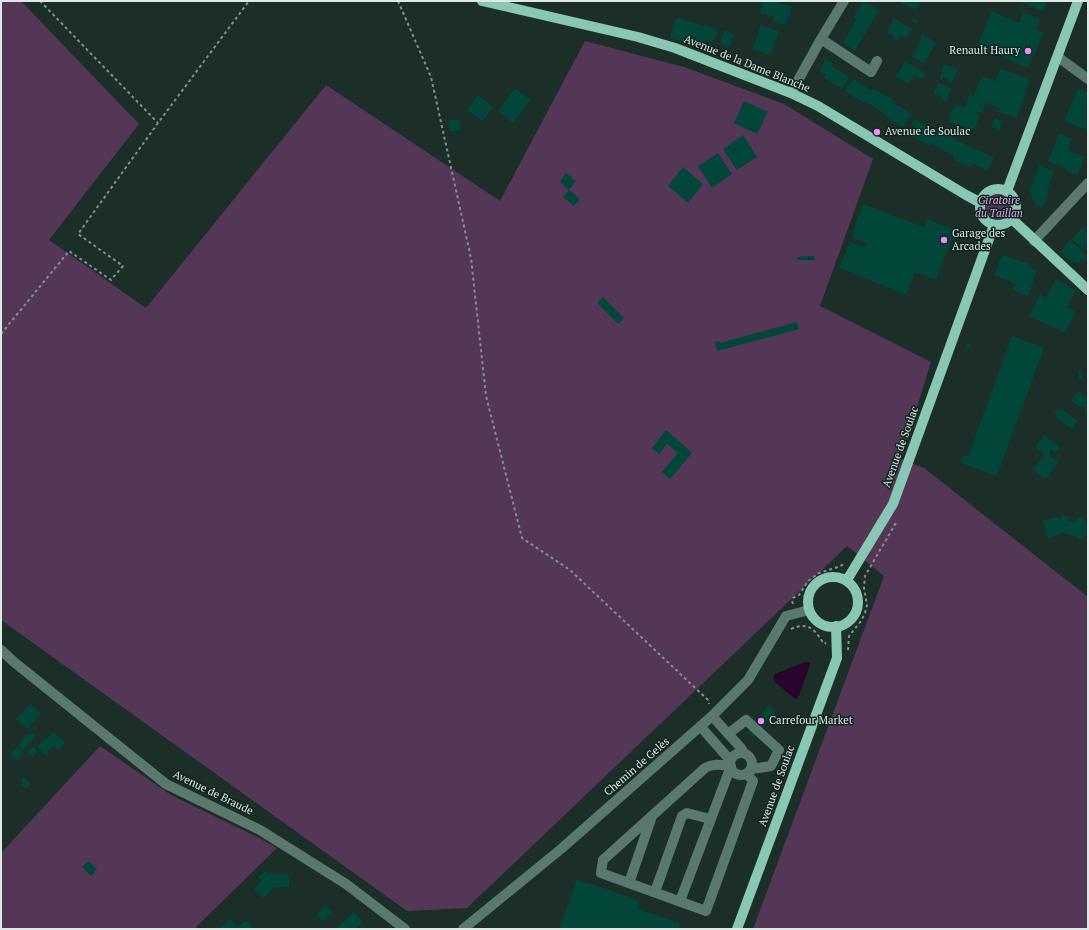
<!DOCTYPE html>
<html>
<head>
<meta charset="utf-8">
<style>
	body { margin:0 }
	#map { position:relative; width:1089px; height:930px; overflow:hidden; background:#1b2e28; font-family:"PT Serif",serif }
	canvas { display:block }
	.frame { position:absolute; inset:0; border:2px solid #dde9e5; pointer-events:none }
</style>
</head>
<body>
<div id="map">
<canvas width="1089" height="930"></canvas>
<div class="frame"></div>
</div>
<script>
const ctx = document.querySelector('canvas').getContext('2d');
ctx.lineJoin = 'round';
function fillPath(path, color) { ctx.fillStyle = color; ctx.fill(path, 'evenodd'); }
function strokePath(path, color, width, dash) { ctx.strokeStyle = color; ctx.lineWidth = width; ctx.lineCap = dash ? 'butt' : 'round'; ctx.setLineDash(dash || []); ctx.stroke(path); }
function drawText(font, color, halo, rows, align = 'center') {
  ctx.font = font + ' "PT Serif",serif'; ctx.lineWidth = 3; ctx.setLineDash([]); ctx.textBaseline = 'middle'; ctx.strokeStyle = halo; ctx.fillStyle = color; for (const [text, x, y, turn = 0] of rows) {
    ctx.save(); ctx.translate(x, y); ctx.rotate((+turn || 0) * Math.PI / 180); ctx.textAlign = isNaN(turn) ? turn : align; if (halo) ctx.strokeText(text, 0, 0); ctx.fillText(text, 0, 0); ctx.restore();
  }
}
fillPath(new Path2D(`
	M1,1H21L139,124L49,240L146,308L326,85L500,201L585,41L684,67L784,104L873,159L820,306L931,362L901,459L924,468L1088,597V929H753L884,576L847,546L467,908L407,911L1,620Z
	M986 207a13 13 0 1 1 26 0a13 13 0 1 1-26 0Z
	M100,746L171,795L257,837L277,848L194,929H1V853Z`), '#543757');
fillPath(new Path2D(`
	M805,662H809L810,665L799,696L797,699L794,698L775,682L773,678L775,674Z`), '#29042d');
fillPath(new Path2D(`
	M763,1H775L792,7L786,25L773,21L774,17L760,13Z
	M863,1L879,10L855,51L843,43L856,20L853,18Z
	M902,1H920L916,10L901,3Z
	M1017,1H1047L1043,11Z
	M992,11L1019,23L1023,12L1040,19L1036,30L1044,33L1028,68L977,46Z
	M676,18L718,29L714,42L706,40L705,44L687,40L686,41H684L683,42L670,38Z
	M894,18L912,29L907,38L901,35L898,41L893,38L894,36L887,32Z
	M912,18L918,20L916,23L911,20Z
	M761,25L779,31L771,55L752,50Z
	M724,30L734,34L730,47L720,44Z
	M922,34L936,43L924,64L912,57L921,40L920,39Z
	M826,59L833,63L831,66L849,77L842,89L824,78L826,75L819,71Z
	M1088,60V70L1085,69Z
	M905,61L926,73L922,80L914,75L908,84L896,76Z
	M944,64L958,69L952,83L947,81L948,78L944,77L943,80L940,79Z
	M1000,69L1030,79L1017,118L999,112L1000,108L985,103L982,113L977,112V114L979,115V117L974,130L948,122L954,104L965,108L969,95L974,96L982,76L995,81Z
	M853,79L871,90L873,88L895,101L894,103L911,114L903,127L886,117L887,115L865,101L864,103L845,91Z
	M938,83L951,88L946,102L941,100L942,97L934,94Z
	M515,88L531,100L513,123L498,111Z
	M1078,88L1088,92V131L1064,121Z
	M478,95L493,107L483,121L467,110Z
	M744,101L768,112L757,134L734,123Z
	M995,118L1003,121L999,131L991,127Z
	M914,119L994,158L987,171L972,164L970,167L953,159L954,156L931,144L930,146L910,135L915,127L911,124Z
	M449,120H460V131H449Z
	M1059,133L1072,139L1068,150L1085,157L1077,175L1066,171V169L1048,161Z
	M743,135L757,157L737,170L723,149Z
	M718,153L732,174L712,188L698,166Z
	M1039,165L1054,171L1047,191L1049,192L1043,208L1037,206L1032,198L1029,191L1034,181H1033Z
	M683,167L703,184L688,203L668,186Z
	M566,173L576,181L569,190L580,199L574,206L563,197L569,190L560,182Z
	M863,204L924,227L927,219L955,230L936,280L915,272L906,295L839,268L850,242L865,248L867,244L851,237Z
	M1084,226L1088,229V246L1084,250L1072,239Z
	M1070,240L1088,256V260L1086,262L1082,259L1077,264L1073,261L1072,262L1060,252Z
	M1002,255L1030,264L1029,267L1037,270L1028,296L1013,290L1015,284L1008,281V280L994,276Z
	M814,256L815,260H797V257Z
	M1056,279L1076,290L1067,307L1076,311L1065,333L1029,316L1040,294L1046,298Z
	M603,297L624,318L618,324L597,303Z
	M797,322L799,329L717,351L715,342L720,341V343Z
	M1012,336L1044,348L997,476L961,463V460L962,457L964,455L968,456Z
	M967,343L971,344L969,348L965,347Z
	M1078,370H1081L1084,382L1079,378Z
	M1079,391L1088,398V413L1085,411L1086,409L1082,406L1081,407L1071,401Z
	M1058,409L1060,411L1062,409L1078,421L1072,429L1056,417L1057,415L1054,413Z
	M666,430L692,453L670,479L662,472L678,453L667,444L659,454L652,448Z
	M1044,435L1060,447L1055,453L1051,450L1050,452V456L1059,462L1046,479L1033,470L1043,457V453L1035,447Z
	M1062,515L1069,517L1068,520L1073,522L1081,516L1088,524V534L1080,540L1077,537L1062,533L1048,538L1043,521L1056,517L1061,519Z
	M30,704L41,714L27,729L16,719Z
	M769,705L776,711L754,738L747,732Z
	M53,732L65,742L58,750L53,746L45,755L37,747L45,738L47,739Z
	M32,733L36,737L23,750L18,745L27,734L30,735Z
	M33,746L38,751L33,757L27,752Z
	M17,747L24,753L17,761L10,755Z
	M23,777L31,784L26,789L21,785L23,783L21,781L22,780L21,779Z
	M88,861L97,869L91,876L82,867Z
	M265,871L268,874L269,873L287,874L289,876V886L287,887H274L265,897H262L255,890V887L262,881L258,877Z
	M577,880L589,884V883L640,901L637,908L676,922L680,924L678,929H559Z
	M326,905L333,912L323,921L317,915Z
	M354,912L363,922L355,929H336Z
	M230,919L238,927L246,920L252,926L251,927L253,929H219Z`), '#014638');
strokePath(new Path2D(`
	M40,1L158,123
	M398,1L431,77L471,258L486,396L522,538L570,570L708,700L709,704
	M1,334L69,251L111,280L123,266L78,234L158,123L249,1
	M793,604L792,601L793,598L799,595L808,581L819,573L838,567L844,564
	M791,629C809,621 815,630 824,644L826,643
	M848,650L849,636L861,621L865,613L867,605L864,588L865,576L897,521`), '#82918d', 2, [3, 3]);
strokePath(new Path2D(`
	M821,39L871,72L877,61
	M1058,57L1088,79
	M791,93L821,39L844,1
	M1034,241L1088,183
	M1,650L14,662L166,784L260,830L346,884L405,929
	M712,716L741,748L744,753
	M701,727L729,759H731
	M728,734L746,720L779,750L771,766L752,769
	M730 764a11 11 0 1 1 22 0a11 11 0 1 1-22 0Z
	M629,883L651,819
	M655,892L682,816L687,813L710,819
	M680,901L731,766C721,765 714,763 705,768L603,860L601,873L706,911L753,781L747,774
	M463,929L561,849L712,716L748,680L786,616L809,610`), '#5a786e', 10);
strokePath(new Path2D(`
	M482,1L638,37L675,48L791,93L818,106L966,195L981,203
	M980 207a18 18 0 1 1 36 0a18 18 0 1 1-36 0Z
	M1007,191L1078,1
	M1012,219L1088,290
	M808 602a25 25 0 1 1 50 0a25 25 0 1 1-50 0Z
	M847,580L893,504L994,225
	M737,929L837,658L836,626`), '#87c7b3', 10);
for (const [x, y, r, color] of [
	[1028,51,4,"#ee8cf8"],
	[877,132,4,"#ee8cf8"],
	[944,240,4,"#ee8cf8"],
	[761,721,4,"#ee8cf8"]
]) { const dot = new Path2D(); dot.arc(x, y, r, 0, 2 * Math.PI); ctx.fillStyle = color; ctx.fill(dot); strokePath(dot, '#11241f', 1.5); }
drawText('11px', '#dde9e5', '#11241f', [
	["Renault Haury",1020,51,"right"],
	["Avenue de Soulac",885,132],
	["Garage des",952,234],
	["Arcades",952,247],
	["Carrefour Market",769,721]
], 'left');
drawText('11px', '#dde9e5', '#11241f', [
	["Avenue de la Dame Blanche",747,64,22],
	["Avenue de Soulac",901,447,-70],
	["Chemin de Gelès",637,767,-41],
	["Avenue de Soulac",777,786,-70],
	["Avenue de Braude",213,793,26]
]);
drawText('italic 11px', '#e3a5e8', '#11241f', [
	["Giratoire",999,201],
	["du Taillan",999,214]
]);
</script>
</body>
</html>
